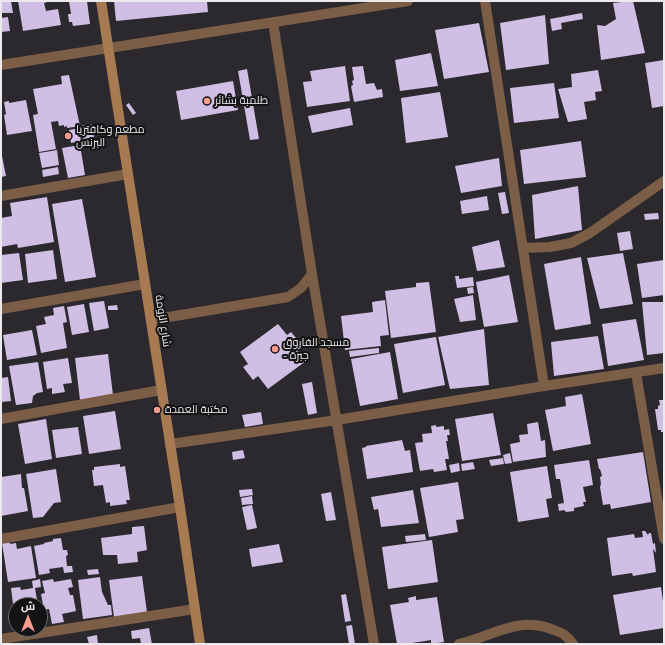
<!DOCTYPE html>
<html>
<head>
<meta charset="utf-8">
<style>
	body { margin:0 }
	#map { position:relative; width:665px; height:645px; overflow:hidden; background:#2b292e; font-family:"Public Sans",Cairo,sans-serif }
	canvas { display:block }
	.frame { position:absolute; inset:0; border:2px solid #ebe9ec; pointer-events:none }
	.north { position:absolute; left:8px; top:597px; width:40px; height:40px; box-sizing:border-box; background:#131214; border:1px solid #69686a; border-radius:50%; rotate:0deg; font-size:11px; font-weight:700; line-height:16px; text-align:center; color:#ebe9ec }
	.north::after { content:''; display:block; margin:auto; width:14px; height:18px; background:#f59d8f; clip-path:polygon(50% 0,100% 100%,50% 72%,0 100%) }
</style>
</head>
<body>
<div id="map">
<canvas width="665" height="645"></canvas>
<div class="frame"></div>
<div class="north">ش</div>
</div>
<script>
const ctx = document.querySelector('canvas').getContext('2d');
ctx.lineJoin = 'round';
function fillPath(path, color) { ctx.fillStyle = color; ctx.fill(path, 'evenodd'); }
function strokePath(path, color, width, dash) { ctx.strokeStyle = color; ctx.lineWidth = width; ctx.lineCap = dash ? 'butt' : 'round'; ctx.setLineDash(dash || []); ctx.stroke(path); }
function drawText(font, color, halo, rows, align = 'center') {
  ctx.font = font + ' "Public Sans",Cairo,sans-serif'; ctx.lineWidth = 4; ctx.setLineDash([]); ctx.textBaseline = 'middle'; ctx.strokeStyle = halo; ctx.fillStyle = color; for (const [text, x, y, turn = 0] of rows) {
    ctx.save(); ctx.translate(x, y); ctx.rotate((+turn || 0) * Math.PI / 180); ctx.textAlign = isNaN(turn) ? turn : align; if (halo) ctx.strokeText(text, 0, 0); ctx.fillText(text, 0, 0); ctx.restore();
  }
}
fillPath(new Path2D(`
	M1,1H11L13,13H1Z
	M18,1H51L44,3L46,11L58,9L61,25L23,31Z
	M69,1H87L90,24L73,26L72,22H69L68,14H71Z
	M114,1H207L208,12L116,21Z
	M630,1H633L645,53L601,60L597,25L605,26L616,19L613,3Z
	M582,13L583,19L561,23L562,29L552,31L550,19Z
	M545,15L549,64L506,70L500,23Z
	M8,17L10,31L1,32V18Z
	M479,23L489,72L444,79L435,30Z
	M431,53L438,86L400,91L395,60Z
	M664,60V106L652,108L645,63Z
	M345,66L350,101L307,107L303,82L312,81L310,71Z
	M363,66L366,84L374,83L377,90L382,89L383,97L354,102L351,86L353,85L352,81L354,80L352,67Z
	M247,69L259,139L250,140L238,71Z
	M598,70L602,91L595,92L596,100L584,102L587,119L568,122L558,89L572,87L571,74Z
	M69,75L80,126L67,128V126L64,127V125L59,126L58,121L51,122L56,149L39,152L33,115L38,114L33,89L62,84L61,76Z
	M233,81L238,110L181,120L176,91Z
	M554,83L559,118L514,123L510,88Z
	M440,92L448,137L406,143L401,98Z
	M26,100L32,131L7,135L4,115L6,114L4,102L9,101V103Z
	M129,103L136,113L133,115L126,105Z
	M350,108L353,125L312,133L308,116Z
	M92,124L94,137L83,139L80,126Z
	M79,128L81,141L71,143L69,130Z
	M581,141L586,177L524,184L520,150Z
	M80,145L85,175L68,178L62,148Z
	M57,150L59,165L42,168L39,153Z
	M1,151L6,176L1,177Z
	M499,158L502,186L461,193L455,166Z
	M58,167L59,174L43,177L42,170Z
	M578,186L582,230L535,239L532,195Z
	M505,192L509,213L502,214L498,193Z
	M487,196L489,210L462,214L460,201Z
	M47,197L54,242L18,248L17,244L1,247V218L12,216L10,203Z
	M82,199L96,277L65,282L52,204Z
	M658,213L659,219L645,220L644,214Z
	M630,231L633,249L620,251L617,233Z
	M499,240L505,267L477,271L472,247Z
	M53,250L57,279L28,283L25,254Z
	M19,253L23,280L1,283V255Z
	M623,253L633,304L600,309L587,258Z
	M581,257L591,324L555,330L544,264Z
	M664,260V295L642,298L637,264Z
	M509,275L518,322L484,327L476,282Z
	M455,276H459V279L473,277L474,286L457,288Z
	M429,282L436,332L391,338L385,291L416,287V283Z
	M473,287L474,293L468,294L467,288Z
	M473,295L476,320L460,322L454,299Z
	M385,300L389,335L380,336L381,346L345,350L341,316L373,312L372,302Z
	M104,301L109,328L94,331L89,303Z
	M642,302H664V353L647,355Z
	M84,304L89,332L72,335L67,307Z
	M117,305L118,310H108V306Z
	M64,306L67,322L63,323L67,348L41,353L36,326L46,324L44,317L54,315L53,308Z
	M636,319L644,360L608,366L602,324Z
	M278,324L287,335L291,332L301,344L296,348L306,361L268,389L258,376L253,380L243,367L248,364L240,352Z
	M484,329L489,385L450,389L438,337Z
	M32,330L37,355L7,360L3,335Z
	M598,336L604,369L554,376L551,342Z
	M436,337L445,385L403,393L394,344Z
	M379,348V353L350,357L349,351Z
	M390,352L398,399L360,406L351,359Z
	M108,354L113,395L80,400L75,358Z
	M68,358L72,383L63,384L65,392L52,394V388L47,389L43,362Z
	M38,362L43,392L37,393L33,396L32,403L16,405L9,366Z
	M8,377L11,401L1,402V378Z
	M312,382L317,413L308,415L302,384Z
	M582,394L591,444L553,451L545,410L566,406L565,397Z
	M659,400H664V432H661V430H658L655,409H658V406L660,405Z
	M115,411L121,449L89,454L83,416Z
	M261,412L263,424L245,427L242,415Z
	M493,413L501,455L462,461L455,419Z
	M46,419L52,459L25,464L18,424Z
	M538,422L541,441L545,440L546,457L513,462L510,444L520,442L519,435L528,434L527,424Z
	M436,425V427L444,426V430L449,429L450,435H447L448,441H446L449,459H445L447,470L434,472L433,469L420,471L415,443L423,442L422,434L432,433L431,426Z
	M78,427L82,454L56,458L52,430Z
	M402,440L405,451L410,450L413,472L367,479L362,448L366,447V446Z
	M243,450L245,458L233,460L232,452Z
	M643,452L651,502L611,509L610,504L603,505L600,487L601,484L600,477L602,476L600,469H599L597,459Z
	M510,453L512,463L505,464L503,455Z
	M503,458L504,464L491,466L489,460Z
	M589,460L593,485L583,487L586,502H583L584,506L574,508V511L566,512L564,510L559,511L558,504L564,503L560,479H556L554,465Z
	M473,462L475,469L462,471L461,464Z
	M459,463L460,471L451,473L449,465Z
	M120,464V467L125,466L130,500H126L127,504L110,506V502L106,503L103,485L94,486L92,470H94V467Z
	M547,466L552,498L546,499L549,517L518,522L510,472Z
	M56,469L61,502L54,503L43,517L33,518L26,474Z
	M21,474L22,488H24L28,511L1,516V477Z
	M458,482L464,519L456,520L458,532L429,537L420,488Z
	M252,489L253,495L240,497L239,490Z
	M413,490L419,523L381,527L378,509L374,510L371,497Z
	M331,492L336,520L326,521L321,494Z
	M252,496L253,504L242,505L241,498Z
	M252,505L257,528L247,530L242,507Z
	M144,526L147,550L137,552L138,562L118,564L117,555H103L101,538L132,534V527Z
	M642,531H645L648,535L649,533H651L653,544L655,543L656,553L653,549L656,572L633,576L632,573L612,576L607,538L634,534L635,538L643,537Z
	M425,534L426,540L406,542L405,536Z
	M61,538L63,550H67L68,555L66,556L67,566H72L73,572L64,573L63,567L49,569L50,573L39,575L34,546L44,544V543L53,541V539Z
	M432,540L438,582L388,589L382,547Z
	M8,542L11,544L16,543L17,549L31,546L36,578L8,582L2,543Z
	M279,544L283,562L252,567L249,549Z
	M98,569L99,574L88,575L87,570Z
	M142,576L147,612L114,617L109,580Z
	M100,577L102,592L108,605H111L112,615L83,619L78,580Z
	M40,579L41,587L35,588L37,600L13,604L11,588L20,587L21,590L33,588L32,581Z
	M53,579L54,582L71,579L73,587L68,588L70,595H73L76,611L62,614L64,622L52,624L49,609L44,610L41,594L45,593L42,581Z
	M661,587L664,608V628L620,635L613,595Z
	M346,594L351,621L345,622L341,595Z
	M416,596V600L437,597L444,642L431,644V640L406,644H397L390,605L409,602L408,598Z
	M352,625L355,644H349L346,626Z
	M149,628L152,644H141L140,638L132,639L131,631Z
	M97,635L98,644H89L87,637Z`), '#d0bee4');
strokePath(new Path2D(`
	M485,1L544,386
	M273,22L312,274L374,644
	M1,65L408,1
	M1,196L128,174
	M523,248L550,247L571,243L590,233L664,181
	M1,309L145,284
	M151,320L288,297L301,288L312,274
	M636,373L664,539
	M1,419L161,390
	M170,444L337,420L544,386L664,368
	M1,539L180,507
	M1,639L195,609
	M459,644C491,637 517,616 551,629C562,633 566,634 573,644`), '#7b5e45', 10);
strokePath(new Path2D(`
	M101,1L180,507L200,644`), '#a87a52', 10);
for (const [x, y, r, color] of [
	[207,101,4,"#f59d8f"],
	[68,136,4,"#f59d8f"],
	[275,349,4,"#f59d8f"],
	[157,410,4,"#f59d8f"]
]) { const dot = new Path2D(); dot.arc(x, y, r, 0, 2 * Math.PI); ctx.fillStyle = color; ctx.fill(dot); strokePath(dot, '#131214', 1.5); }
drawText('11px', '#ebe9ec', '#131214', [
	["طلمبة بشائر",215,101],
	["مطعم وكافتريا",76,130],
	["البرنس",76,143],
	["مسجد الفاروق",283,343],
	["- جبرة",283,356],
	["مكتبة العمدة",165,410]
], 'left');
drawText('11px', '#ebe9ec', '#131214', [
	["شارع الزومة",163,321,81]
]);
</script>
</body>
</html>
